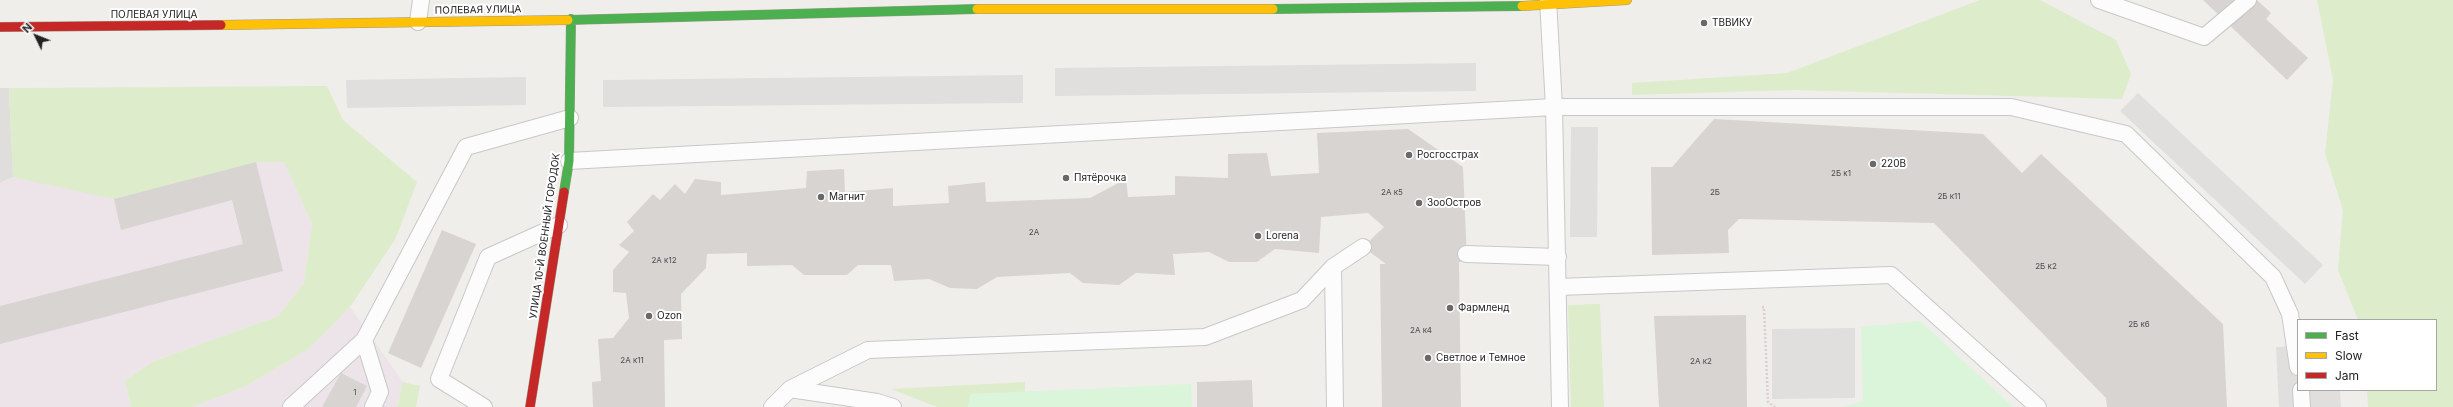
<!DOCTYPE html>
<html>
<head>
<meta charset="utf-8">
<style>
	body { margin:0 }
	#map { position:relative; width:2453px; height:407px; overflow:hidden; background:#f0eeeb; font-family:Inter,sans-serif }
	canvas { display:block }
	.legend { position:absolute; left:2297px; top:319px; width:140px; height:72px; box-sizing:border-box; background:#fff; border:1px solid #a7a7a7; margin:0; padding:5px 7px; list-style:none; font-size:12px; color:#222 }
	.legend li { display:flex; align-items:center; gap:8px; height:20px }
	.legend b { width:20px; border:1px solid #a7a7a7 }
	.north { position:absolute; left:16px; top:16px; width:40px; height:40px; -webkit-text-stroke:3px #fff; paint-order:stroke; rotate:313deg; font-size:11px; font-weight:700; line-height:16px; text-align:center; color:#222 }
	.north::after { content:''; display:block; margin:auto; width:14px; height:18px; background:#222; clip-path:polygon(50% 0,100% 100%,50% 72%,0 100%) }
</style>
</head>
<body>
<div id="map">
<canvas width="2453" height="407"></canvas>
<ul class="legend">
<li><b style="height:5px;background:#4caf50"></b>Fast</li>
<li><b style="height:5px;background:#ffc107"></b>Slow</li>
<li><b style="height:5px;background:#c62828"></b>Jam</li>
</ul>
<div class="north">N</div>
</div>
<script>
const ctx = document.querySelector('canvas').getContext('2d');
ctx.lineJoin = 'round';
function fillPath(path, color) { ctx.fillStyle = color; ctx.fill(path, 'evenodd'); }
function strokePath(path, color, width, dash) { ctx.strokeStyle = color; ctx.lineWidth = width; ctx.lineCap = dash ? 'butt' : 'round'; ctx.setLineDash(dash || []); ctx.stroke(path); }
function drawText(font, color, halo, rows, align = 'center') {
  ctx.font = font + ' Inter,sans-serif'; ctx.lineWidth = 4; ctx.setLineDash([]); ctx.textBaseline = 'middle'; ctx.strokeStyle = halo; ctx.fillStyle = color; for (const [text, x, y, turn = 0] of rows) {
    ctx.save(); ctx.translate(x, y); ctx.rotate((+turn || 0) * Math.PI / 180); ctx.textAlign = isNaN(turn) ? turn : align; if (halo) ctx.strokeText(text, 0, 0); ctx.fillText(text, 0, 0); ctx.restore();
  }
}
fillPath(new Path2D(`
	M0,88H9L13,177L0,183Z`), '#dfdedc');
fillPath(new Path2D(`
	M256,162H284L312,224L304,283L278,316L152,362L125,381L131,407H0V183L13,177L61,186Z
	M350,307L403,382L397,407H192L246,386L310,348Z`), '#ede4e9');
fillPath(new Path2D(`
	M1980,0H2040L2116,40L2131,74L2122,99L1793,90L1632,95V83L1787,73Z
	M2317,0H2453V407H2368L2367,390H2436V320H2358L2338,270L2343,210L2325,153L2333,80Z
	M327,86L343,120L417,182L396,238L350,307L310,348L246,386L192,407H131L125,381L152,362L278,316L304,283L312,224L284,162H256L114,199L13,177L9,88Z
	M1600,304L1604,407H1571L1568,305Z
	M403,382L420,386L416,407H397Z
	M1025,382V392L971,394L968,407H937L891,389Z`), '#ddeccb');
fillPath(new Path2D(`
	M1920,321L2013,407H1844L1863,401L1861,327Z
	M1191,384L1192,407H968L970,394Z`), '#daf5da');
fillPath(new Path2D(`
	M1476,63V91L1055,96V68Z
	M1023,75V103L603,107V80Z
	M526,77V105L347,108L346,80Z
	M2138,93L2323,265L2305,284L2120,111Z
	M1571,127H1598L1597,237H1570Z
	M1855,328V398L1772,399V329Z
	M2298,346V390H2340L2341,407H2279L2276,347Z`), '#e0dfde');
fillPath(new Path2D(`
	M2203,0H2257L2271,13L2266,19L2308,58L2287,80Z
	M1714,119L1983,134L2022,173L2041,154L2223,324L2227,407H2107L2106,398L1934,223L1739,219L1728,230L1729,253L1652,255L1651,167H1672Z
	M1408,129L1463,167L1467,261L1459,262L1461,407H1382L1380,264H1386L1363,247L1384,227L1368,213L1321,217L1319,253L1275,249L1257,262H1229L1209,252L1173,254L1175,275L1136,273L1119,285L1083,283L1070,273L997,277L977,289L950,288L929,279L894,281L891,265H858L847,275H804L792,265L747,266V253L707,254L706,268L681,294L682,339L664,340L665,407H593L592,382L601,381L598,339L613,338L629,318L626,293L613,292V270L629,252L619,245L634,231L627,222L653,194L660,200L675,184L685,194L695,179L721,182V195L806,188L807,171L844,169L845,192L893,188V206L949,203L948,186L985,182L986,202L1090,198L1126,179L1128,197L1175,195V176L1228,178V154L1267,153L1271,176L1319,173L1317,133Z
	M256,162L283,271L0,344V306L243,244L232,200L121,230L114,199Z
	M442,230L476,244L421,368L388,353Z
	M1746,315L1747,407H1659L1654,316Z
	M341,373L367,386L356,407H322Z
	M1252,380L1253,407H1197V382Z`), '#d7d4d2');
const lane = new Path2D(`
	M1548,0L1554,107L1560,407
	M2099,0L2204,37L2248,0
	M418,22L421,0
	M569,161L1554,107H2011L2126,134L2273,277L2290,314L2298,367
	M1466,254L1558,257
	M1558,287L1891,275L2038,407
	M364,340L380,392L373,407
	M790,389L868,350L1205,337L1302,300L1333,267
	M2301,390L2302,407
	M291,407L364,340L466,147L570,118
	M484,407L439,379L488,257L559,225
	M772,407L790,389L877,402L893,407
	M1335,407L1333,267L1363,247`);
const fast = new Path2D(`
	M1273,9L1522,6
	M568,20L977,9
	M564,192L569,161L571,19`);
const slow = new Path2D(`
	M1522,6L1627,0
	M977,9H1273
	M221,25L568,20`);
const jam = new Path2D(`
	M0,27L221,25
	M530,407L564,192`);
strokePath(lane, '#c9c8c7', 18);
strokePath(fast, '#999a82', 10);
strokePath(slow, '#999a82', 10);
strokePath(jam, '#999a82', 10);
strokePath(new Path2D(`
	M1762,307H1764L1768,402L1775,407`), '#dccecd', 2.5, [2, 2]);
strokePath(lane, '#fdfcfc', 16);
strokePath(fast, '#4caf50', 9);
strokePath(slow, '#ffc107', 9);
strokePath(jam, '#c62828', 9);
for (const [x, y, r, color] of [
	[1704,23,4,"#6a6968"],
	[1409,155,4,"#6a6968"],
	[1873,164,4,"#6a6968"],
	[1066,178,4,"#6a6968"],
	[821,197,4,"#6a6968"],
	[1419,203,4,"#6a6968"],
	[1258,236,4,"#6a6968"],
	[1450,308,4,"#6a6968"],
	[649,316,4,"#6a6968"],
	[1428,358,4,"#6a6968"]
]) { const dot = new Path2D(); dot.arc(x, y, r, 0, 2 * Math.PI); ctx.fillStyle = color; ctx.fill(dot); strokePath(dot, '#fff', 1.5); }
drawText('8px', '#4f4e4e', null, [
	["2Б к1",1841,174],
	["2А к5",1392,193],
	["2Б",1715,193],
	["2Б к11",1949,197],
	["2А",1034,233],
	["2А к12",664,261],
	["2Б к2",2046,267],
	["2Б к6",2139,325],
	["2А к4",1421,331],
	["2А к11",632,361],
	["2А к2",1701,362],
	["1",355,393]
]);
drawText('10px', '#222', '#fff', [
	["ПОЛЕВАЯ УЛИЦА",478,10,-1],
	["ПОЛЕВАЯ УЛИЦА",154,15],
	["УЛИЦА 10-Й ВОЕННЫЙ ГОРОДОК",545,236,-82]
]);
drawText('10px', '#222', '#fff', [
	["ТВВИКУ",1712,23],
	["Росгосстрах",1417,155],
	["220В",1881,164],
	["Пятёрочка",1074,178],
	["Магнит",829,197],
	["ЗооОстров",1427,203],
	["Lorena",1266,236],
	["Фармленд",1458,308],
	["Ozon",657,316],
	["Светлое и Темное",1436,358]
], 'left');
</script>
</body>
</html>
